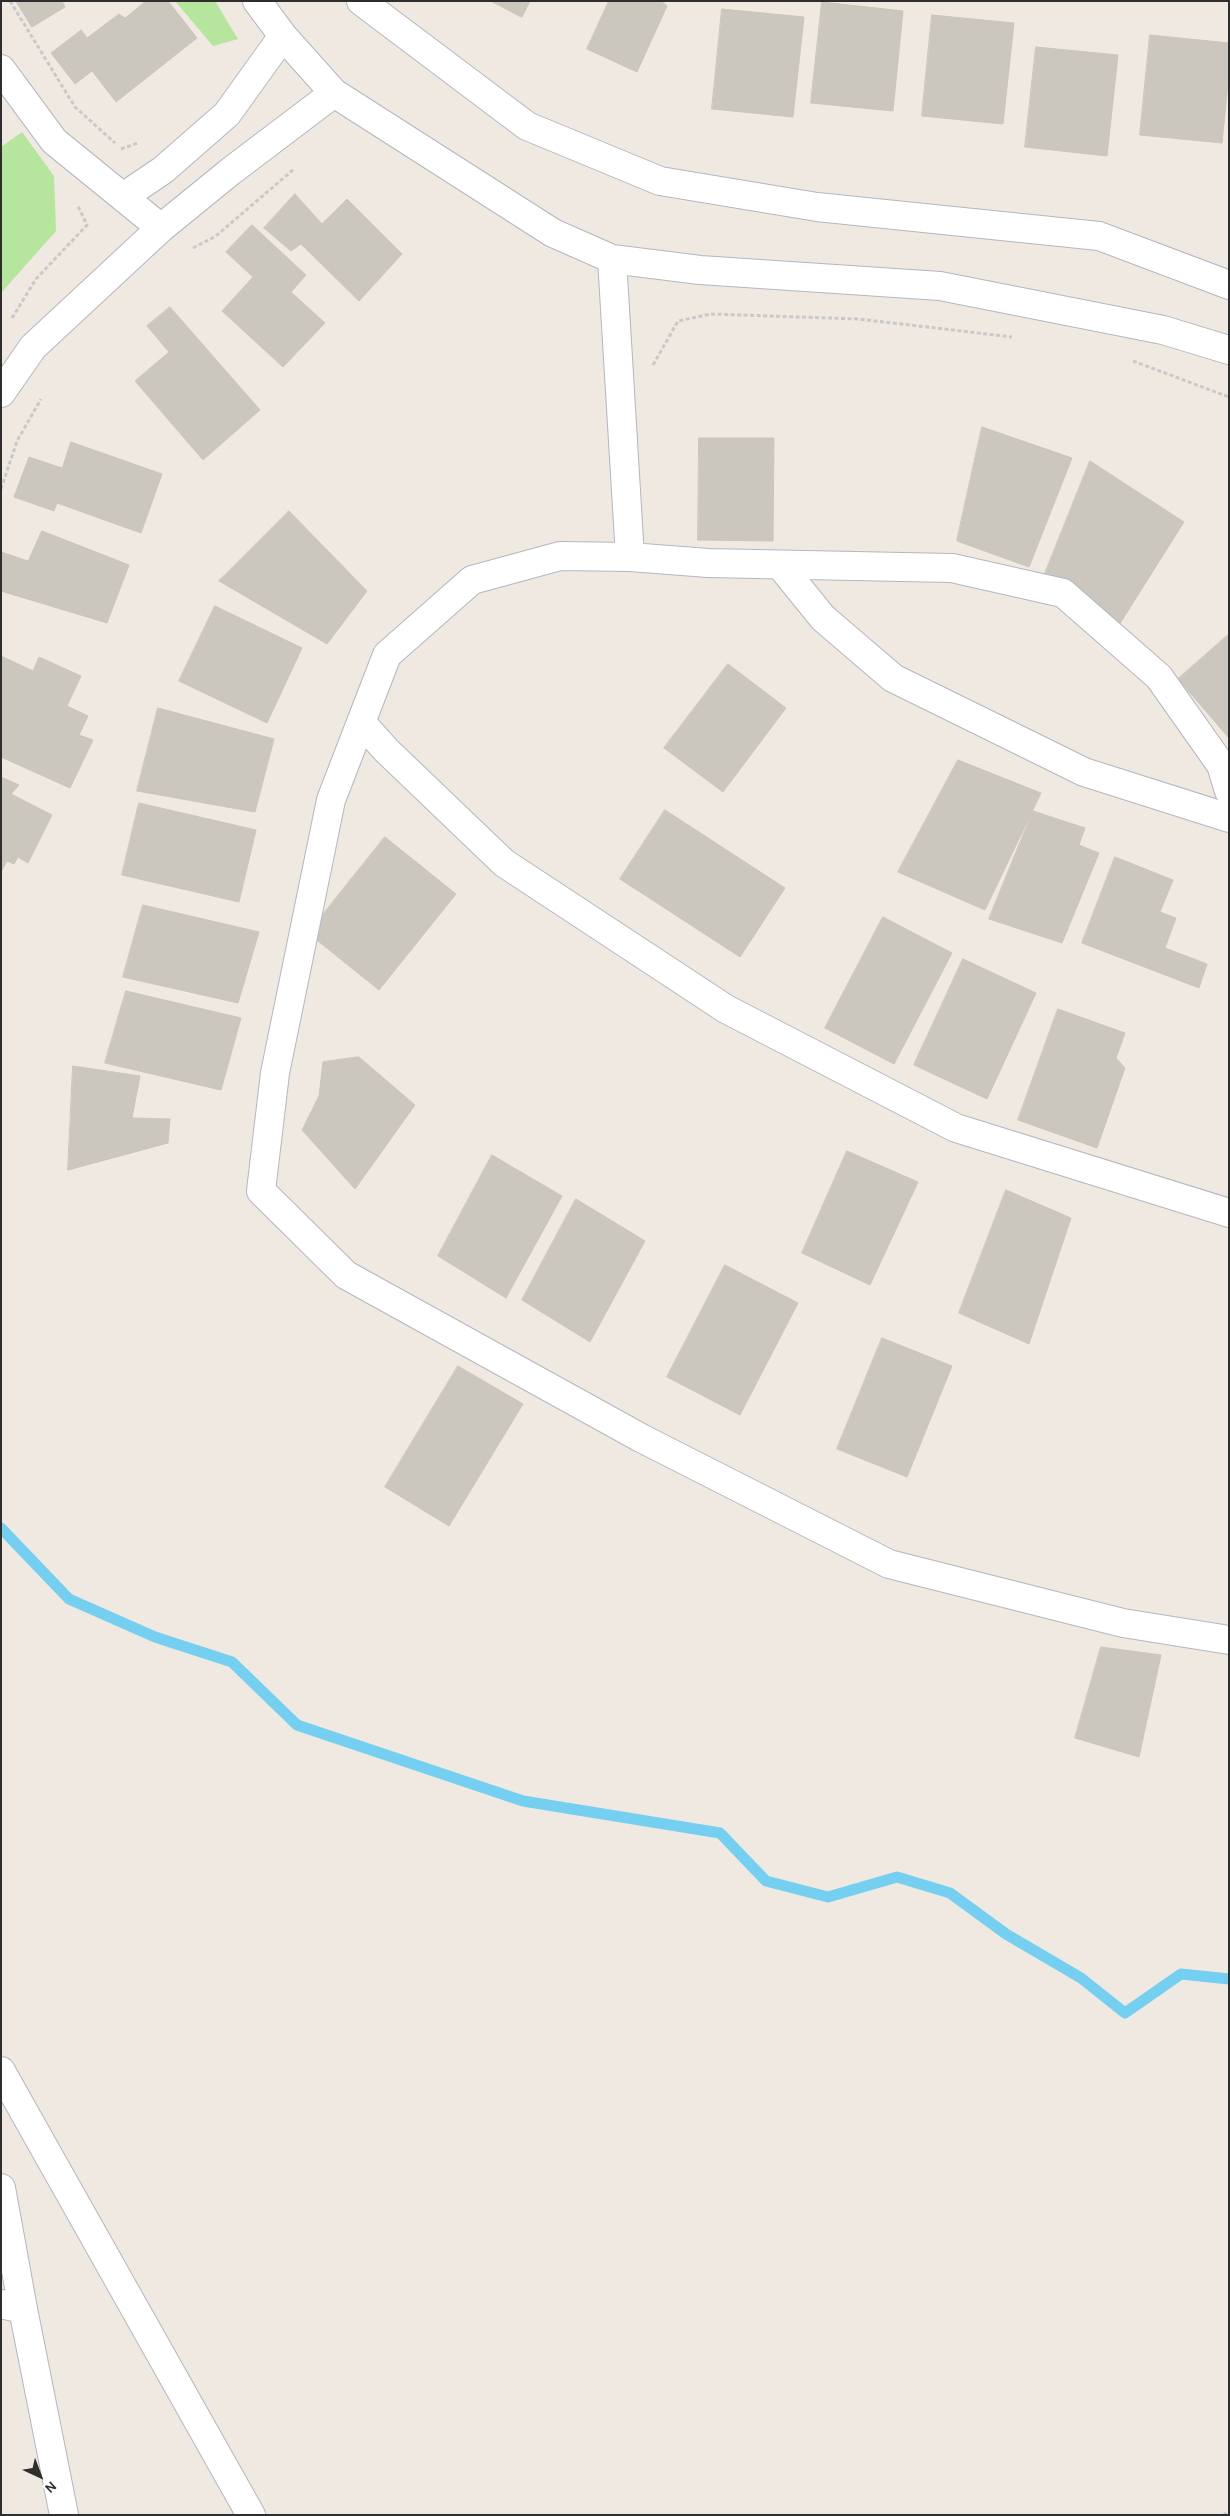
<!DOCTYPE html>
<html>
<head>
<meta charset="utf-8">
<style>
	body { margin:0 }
	#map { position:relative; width:1230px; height:2516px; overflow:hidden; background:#efe9e1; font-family:Karla,sans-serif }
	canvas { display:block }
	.frame { position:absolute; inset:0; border:2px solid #2e2e2e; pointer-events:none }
	.north { position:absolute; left:15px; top:2451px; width:50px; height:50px; -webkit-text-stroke:4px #fff; paint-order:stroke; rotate:137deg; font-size:14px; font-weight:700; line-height:20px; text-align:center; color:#2e2e2e }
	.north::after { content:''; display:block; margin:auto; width:18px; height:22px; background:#2e2e2e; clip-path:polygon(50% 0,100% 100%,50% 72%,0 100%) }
</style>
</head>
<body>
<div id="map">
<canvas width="1230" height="2516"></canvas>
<div class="frame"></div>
<div class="north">N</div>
</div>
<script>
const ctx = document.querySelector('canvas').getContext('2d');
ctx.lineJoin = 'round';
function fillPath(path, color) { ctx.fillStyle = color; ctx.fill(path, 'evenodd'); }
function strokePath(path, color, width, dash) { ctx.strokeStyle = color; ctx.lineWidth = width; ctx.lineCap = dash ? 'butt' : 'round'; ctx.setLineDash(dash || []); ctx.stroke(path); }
fillPath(new Path2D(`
	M175,1H215L238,39L213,46Z
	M22,132L54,176L56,231L1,293V147Z`), '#b6e59e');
strokePath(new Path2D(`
	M1,1528L69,1599L155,1637L232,1662L297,1725L523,1801L720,1833L766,1881L828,1897L897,1877L950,1893L1006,1934L1081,1978L1125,2013L1181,1974L1229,1979`), '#75cff0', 11);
const building = new Path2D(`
	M16,1H62L65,7L32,27Z
	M146,1H168L197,38L116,102L92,71L75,84L51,53L81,30L87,38L119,14L125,18Z
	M491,1H530L522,17Z
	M609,1H661L667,6L637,72L587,49Z
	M822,2L903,11L893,111L811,103Z
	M722,9L804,17L793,117L712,109Z
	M932,15L1014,23L1003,124L922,116Z
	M1150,35L1229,43V73L1222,143L1140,135Z
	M1036,47L1118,55L1107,156L1025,147Z
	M295,194L322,224L347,199L402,254L359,301L301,244L291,251L264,228Z
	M252,225L306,275L291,292L325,323L283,367L222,311L253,277L226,252Z
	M170,307L260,410L203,460L135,381L169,352L147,326Z
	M982,427L1072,458L1029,567L957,541Z
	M699,438H774L773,541L698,540Z
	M71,442L162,474L141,533L57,503L54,511L14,497L29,457L62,468Z
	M1090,461L1184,522L1119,625L1044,576Z
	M289,511L367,591L327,644L219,581Z
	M42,531L129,565L107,623L1,591V552L28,561Z
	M215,606L302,648L267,723L179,681Z
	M1229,634V738L1178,679Z
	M1,656L33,671L39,657L81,676L67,706L88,716L79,735L93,740L70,788L1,757Z
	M728,664L786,708L723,792L664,748Z
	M158,708L274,739L255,812L137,791Z
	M958,760L1041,793L985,910L898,872Z
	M1,777L19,785L11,794L52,815L28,863L18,857L14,864L7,861L2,870Z
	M139,803L256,830L239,902L122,875Z
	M665,810L785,888L740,957L620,879Z
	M1033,811L1085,828L1079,845L1099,853L1062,943L989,919Z
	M385,837L456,894L379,990L308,933Z
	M1115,857L1173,880L1160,912L1176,918L1165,948L1207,964L1199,988L1082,943Z
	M143,905L259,932L238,1003L123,977Z
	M883,917L952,953L894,1064L825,1028Z
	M963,959L1036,993L987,1099L914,1065Z
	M126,991L241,1018L221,1090L105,1063Z
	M1058,1009L1125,1033L1116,1058L1125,1068L1097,1148L1018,1120Z
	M359,1057L415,1105L355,1189L302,1130L319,1096L323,1062Z
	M73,1066L140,1076L132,1118L170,1119L168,1143L68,1170Z
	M847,1151L918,1182L870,1285L802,1253Z
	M492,1155L562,1196L506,1298L438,1256Z
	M1006,1190L1071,1218L1029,1344L959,1313Z
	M576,1199L645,1241L590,1342L522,1300Z
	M725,1265L798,1303L740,1415L667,1377Z
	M882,1338L952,1366L907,1477L837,1449Z
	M458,1366L523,1404L449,1526L385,1487Z
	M1101,1647L1161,1655L1139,1757L1075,1738Z`);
fillPath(building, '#cbc7bf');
strokePath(building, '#cbc5ba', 1);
const street = new Path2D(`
	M257,1L283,36L334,93L553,233L612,259L700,270L940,286L1163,330L1229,350
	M361,1L527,126L660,181L817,207L1099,236L1229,285
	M1,69L54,141L161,228L33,347L1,393
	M123,197L163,170L227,114L283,36
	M161,228L231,171L334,93
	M612,259L630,557
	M780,565L823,618L893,678L1084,772L1229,818
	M361,722L386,750L504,863L726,1009L956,1128L1229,1213
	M1229,791L1221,765L1159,677L1063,593L952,568L708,563L630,557L560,556L472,580L387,655L331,800L275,1073L261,1191L346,1275L641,1438L889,1564L1123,1623L1229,1640
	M1,2071L251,2515
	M1,2188L23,2309L1,2304
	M23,2309L64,2515`);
strokePath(street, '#b4b7c1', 30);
strokePath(new Path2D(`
	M10,1L75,107L115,143
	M121,149L138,143
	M193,248L216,236L294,169
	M12,318L36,279L87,225L78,206
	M1133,361L1229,397
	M653,365L678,321L711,314L858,319L1012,337
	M1,489L17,441L41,399
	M1223,2515L1229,2512`), '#c9c9c9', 3, [4, 2.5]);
strokePath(street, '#fff', 28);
</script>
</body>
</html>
